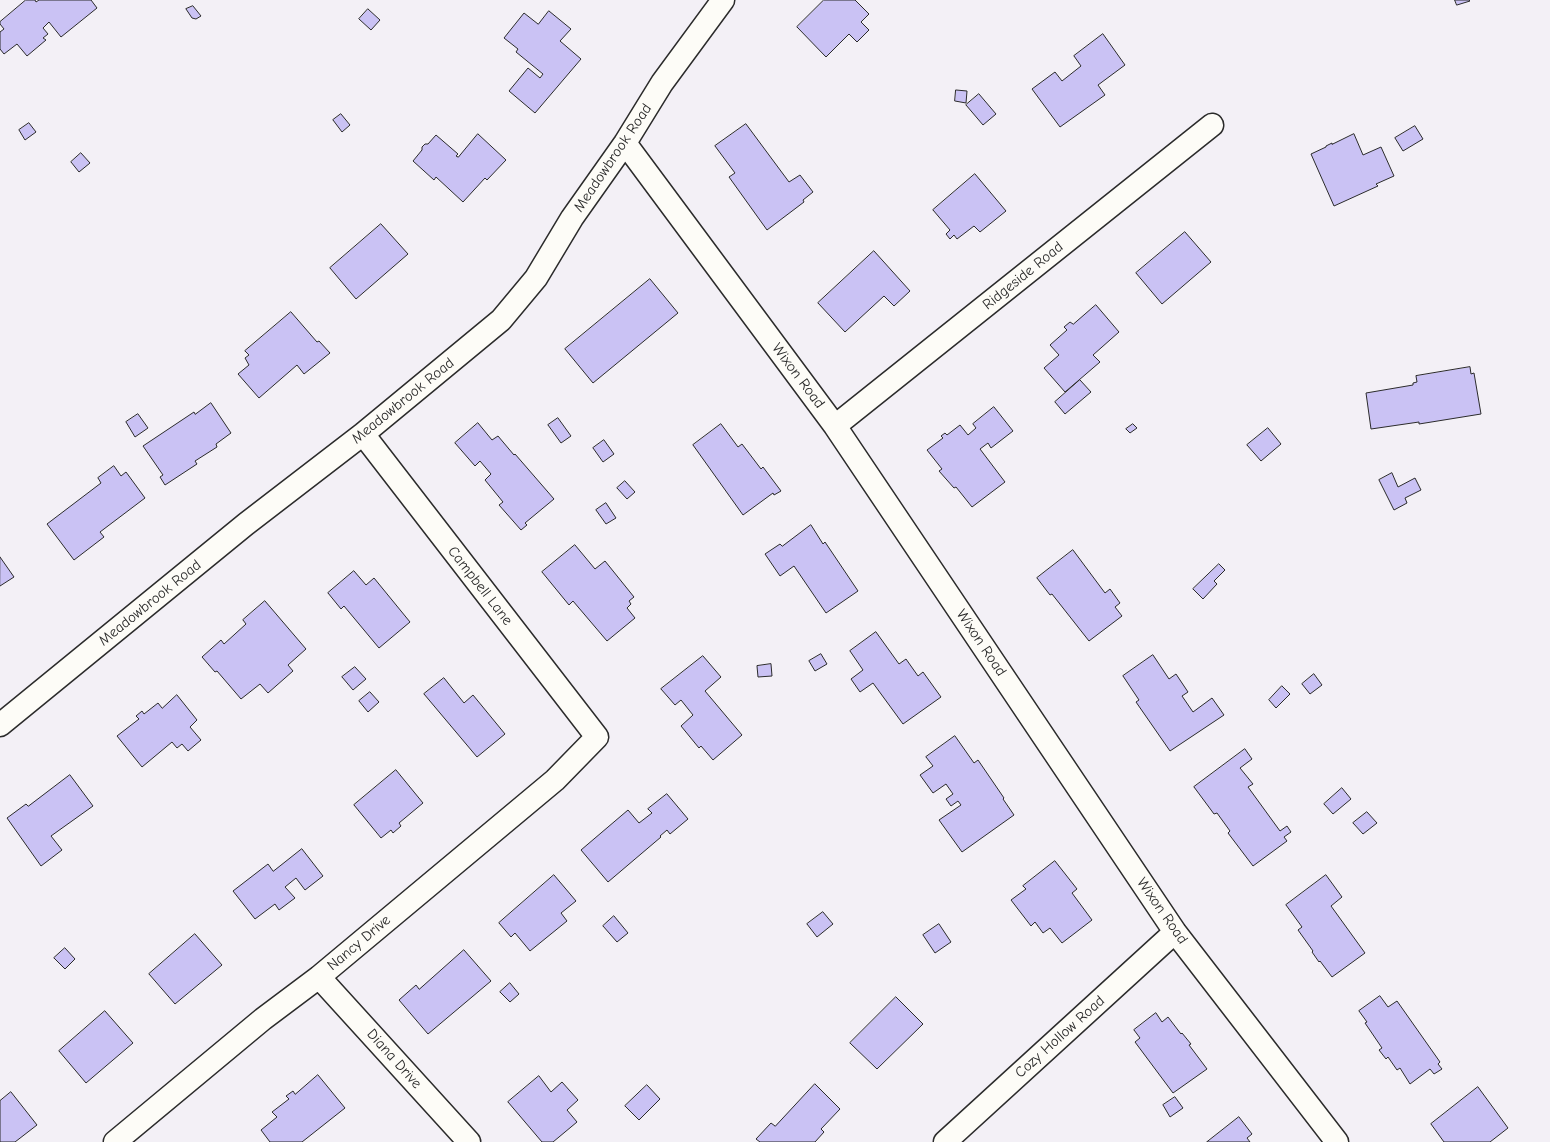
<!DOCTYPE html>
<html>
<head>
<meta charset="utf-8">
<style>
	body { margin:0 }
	canvas { display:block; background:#f3f0f6 }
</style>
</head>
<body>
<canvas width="1550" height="1142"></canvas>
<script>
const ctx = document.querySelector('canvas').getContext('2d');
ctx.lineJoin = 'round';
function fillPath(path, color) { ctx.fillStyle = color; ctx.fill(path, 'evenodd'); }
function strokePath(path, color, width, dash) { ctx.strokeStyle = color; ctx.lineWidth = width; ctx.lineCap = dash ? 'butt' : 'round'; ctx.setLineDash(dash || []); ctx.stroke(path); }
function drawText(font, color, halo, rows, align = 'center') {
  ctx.font = font + ' "Comic Neue",sans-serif'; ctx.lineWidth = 3; ctx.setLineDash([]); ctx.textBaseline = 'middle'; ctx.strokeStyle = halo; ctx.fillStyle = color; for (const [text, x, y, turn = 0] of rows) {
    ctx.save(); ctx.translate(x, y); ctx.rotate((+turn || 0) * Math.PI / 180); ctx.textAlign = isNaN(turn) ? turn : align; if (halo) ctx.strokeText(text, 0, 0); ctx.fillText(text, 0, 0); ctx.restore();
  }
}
const building = new Path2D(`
	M26,0H35L36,2L39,0H91L97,8L61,37L49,22L43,28L48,34L43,38L46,40L27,56L17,44L4,54L0,49V32L4,29L0,24V22Z
	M824,0H855L869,14L861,22L869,30L857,42L849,34L826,57L797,27Z
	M1455,0H1469L1470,1L1457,5Z
	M193,6L201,16L196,19L192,18L186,9Z
	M368,9L380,20L371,30L359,19Z
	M549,11L571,29L560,41L581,59L535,113L509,91L528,68L540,78L543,74L516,52L518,49L504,38L524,13L538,24Z
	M1103,34L1125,65L1098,85L1105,95L1060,127L1032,89L1055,72L1062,81L1081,66L1074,56Z
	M956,90L967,91L966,103L955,101Z
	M979,94L996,114L983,125L966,105Z
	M341,114L350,125L342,132L333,120Z
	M29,123L36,132L25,140L19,130Z
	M746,124L789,182L800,175L813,192L803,200L804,202L767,230L729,177L735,173L715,146Z
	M1415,126L1423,139L1403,151L1395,138Z
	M478,134L506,160L487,180L485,178L463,202L436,177L434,180L413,161L422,150V147L425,144H428L436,135L458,154L456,156L458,157Z
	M1354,134L1363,155L1381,147L1394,176L1376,184L1378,186L1334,206L1311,154L1326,147V146L1332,143V144Z
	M81,153L90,163L79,172L71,162Z
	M975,174L1006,211L980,232L974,226L957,239L954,235L950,239L946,234L950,230L933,210Z
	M381,224L408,254L356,299L330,268Z
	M1185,232L1211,262L1162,304L1136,273Z
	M874,251L910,291L894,306L884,296L845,332L818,303Z
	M650,279L678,313L593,383L565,349Z
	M1096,305L1119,332L1093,355L1100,362L1065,392L1044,368L1059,355L1050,345L1067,330L1064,327L1070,322L1073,324Z
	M291,312L317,342L319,341L330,353L304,374L297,365L259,398L238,374L249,365L245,358L249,355L245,351Z
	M1470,367L1471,374L1474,373L1481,414L1419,424V422L1371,429L1366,393L1413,385V383L1417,382L1416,376Z
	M1080,380L1091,392L1065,414L1055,402Z
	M211,403L231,433L216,444L217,447L195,461L197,464L165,485L160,477L163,475L143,446L194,412L195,414Z
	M994,407L1013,431L991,448L988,443L980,449L1005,482L972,507L956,487L954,488L939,471L942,469L927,450L943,438L941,436L945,433L947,435L960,425L968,435L976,428L973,424Z
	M138,414L148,428L135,437L126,422Z
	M558,418L571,436L561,443L548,425Z
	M478,423L492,440L498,436L514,455L515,454L554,499L525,523L527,525L521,530L499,505L503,502L485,480L491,474L480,461L475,466L455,443Z
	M721,424L738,447L742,444L761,469L763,467L781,491L774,495L773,493L743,515L693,445Z
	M1133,424L1137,428L1130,433L1126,429Z
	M1268,428L1281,444L1261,461L1247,445Z
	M604,440L614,454L603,462L593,448Z
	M114,466L121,476L126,472L145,498L100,532L104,537L74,560L47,524L101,483L98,478Z
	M1392,473L1398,487L1415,478L1421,490L1405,498L1407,503L1394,510L1379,480Z
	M625,481L635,492L627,499L617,488Z
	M606,503L616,518L606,524L596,510Z
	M811,525L823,544L825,542L858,591L826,613L794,566L780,576L765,554L780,544L782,546Z
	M575,545L595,569L605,561L634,597L629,601L631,604L627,608L635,618L607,641L573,601L569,605L542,572Z
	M1073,550L1105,593L1110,589L1120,603L1115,607L1122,616L1089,641L1052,594L1050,595L1037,578Z
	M0,557L14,577L0,586Z
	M1219,564L1225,570L1214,581L1217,584L1203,599L1193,589Z
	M354,571L366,585L374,578L410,622L379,648L344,606L341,609L328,593Z
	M265,601L306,649L288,665L293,671L268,693L260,684L241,699L217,671L215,672L202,657L221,640L224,644L246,624L243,620Z
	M876,632L899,664L906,659L918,676L923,672L941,697L903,724L873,683L860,692L851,679L863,670L850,651Z
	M821,654L827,664L815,671L809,661Z
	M1153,655L1169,679L1176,674L1188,692L1182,696L1193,712L1212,698L1224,715L1170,751L1136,702L1139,700L1123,676Z
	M703,656L721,677L705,691L742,735L713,760L701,746L699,748L681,726L693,715L681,700L675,705L661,689Z
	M771,664L772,676L758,677L757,666Z
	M355,667L366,679L353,690L342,677Z
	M1314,674L1322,685L1310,694L1302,684Z
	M444,678L464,703L473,695L505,734L477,757L424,694Z
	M1282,686L1290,694L1276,708L1269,700Z
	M370,692L379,702L368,712L359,701Z
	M177,695L197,720L190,727L201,740L188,751L182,744L177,748L172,742L142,767L117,736L139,719L136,716L142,711L144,714L158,703L162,708Z
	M955,736L974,763L978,760L1004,798L1003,799L1014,815L962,852L939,820L961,805L958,801L951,806L946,799L953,794L946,784L933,793L920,775L933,766L926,757Z
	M1245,749L1252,759L1240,768L1253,784L1248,787L1280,831L1287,826L1291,832L1284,837L1287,841L1253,866L1228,833L1230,831L1217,813L1214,814L1194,787Z
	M396,770L423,803L399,823L401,826L393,833L391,830L381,838L354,805Z
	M70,775L93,806L51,836L62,850L41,866L7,818L26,804L28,806Z
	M1342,788L1351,799L1333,814L1324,804Z
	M667,794L688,819L670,834L667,830L660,836L661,837L608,882L581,850L628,810L639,823L652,813L648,809Z
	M1367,812L1377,823L1363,834L1353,823Z
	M302,849L323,876L305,890L296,878L285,887L295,898L279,910L275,904L255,919L233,891L268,864L273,871Z
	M1055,861L1077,889L1072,893L1092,920L1062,943L1050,928L1043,933L1035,922L1031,926L1011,900L1026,889L1023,886Z
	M554,875L576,901L561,913L567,921L530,951L515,933L511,937L499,923Z
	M1326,875L1342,897L1331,906L1365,953L1332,977L1320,961L1319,962L1312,952L1313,951L1298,930L1302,927L1286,905Z
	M823,912L833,924L817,937L807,924Z
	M614,916L628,933L617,942L603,926Z
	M939,924L951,942L935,953L923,935Z
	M195,934L222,965L175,1004L149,974Z
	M65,948L75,959L65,969L54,958Z
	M464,950L491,981L428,1034L399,1000L416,985L419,989Z
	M510,983L519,994L510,1002L500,992Z
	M1380,996L1388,1007L1397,1001L1440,1062L1438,1064L1442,1069L1434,1074L1430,1069L1410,1084L1400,1068L1397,1070L1388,1057L1386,1059L1379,1050L1382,1048L1365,1023L1367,1022L1359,1011Z
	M896,997L923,1024L877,1069L850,1043Z
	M105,1011L133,1043L86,1083L59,1051Z
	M1156,1013L1162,1022L1168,1017L1181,1034L1182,1033L1191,1044L1189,1045L1207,1069L1173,1093L1135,1042L1140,1038L1134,1030Z
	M318,1075L345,1108L302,1142H270L261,1130L277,1117L272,1112L289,1099L286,1096L293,1091L295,1094Z
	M539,1076L551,1092L562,1082L578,1100L567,1110L577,1122L553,1142H542L508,1102Z
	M815,1084L840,1109L821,1129L824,1132L815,1142H760L756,1139L771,1123L775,1126Z
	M647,1085L660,1099L639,1120L625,1106Z
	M1478,1087L1508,1128L1490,1142H1444L1431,1124Z
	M11,1092L37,1125L15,1142H0V1101Z
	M1175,1097L1183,1108L1170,1117L1163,1105Z
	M1239,1117L1252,1134L1247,1138L1250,1142H1207Z`);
fillPath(building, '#cac2f4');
strokePath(building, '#2b2b2b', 1);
const minor = new Path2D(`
	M625,143L835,426L1175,932L1337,1142
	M835,426L1212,125
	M0,725L246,524L363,434L501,320L536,278L572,218L625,143L662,83L723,0
	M319,977L469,1142
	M115,1142L263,1019L319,977L555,780L597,737L363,434
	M945,1142L1175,932`);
strokePath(minor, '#2b2b2b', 25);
strokePath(minor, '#fdfcf7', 22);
drawText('15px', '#2b2b2b', '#fdfcf7', [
	["Meadowbrook Road",613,158,-56],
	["Ridgeside Road",1023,276,-39],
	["Wixon Road",798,376,53],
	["Meadowbrook Road",403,401,-39],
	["Campbell Lane",480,586,52],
	["Meadowbrook Road",150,603,-39],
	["Wixon Road",981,643,56],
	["Wixon Road",1162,911,55],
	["Nancy Drive",359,943,-40],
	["Cozy Hollow Road",1060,1037,-42],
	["Diana Drive",394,1059,48]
]);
</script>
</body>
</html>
